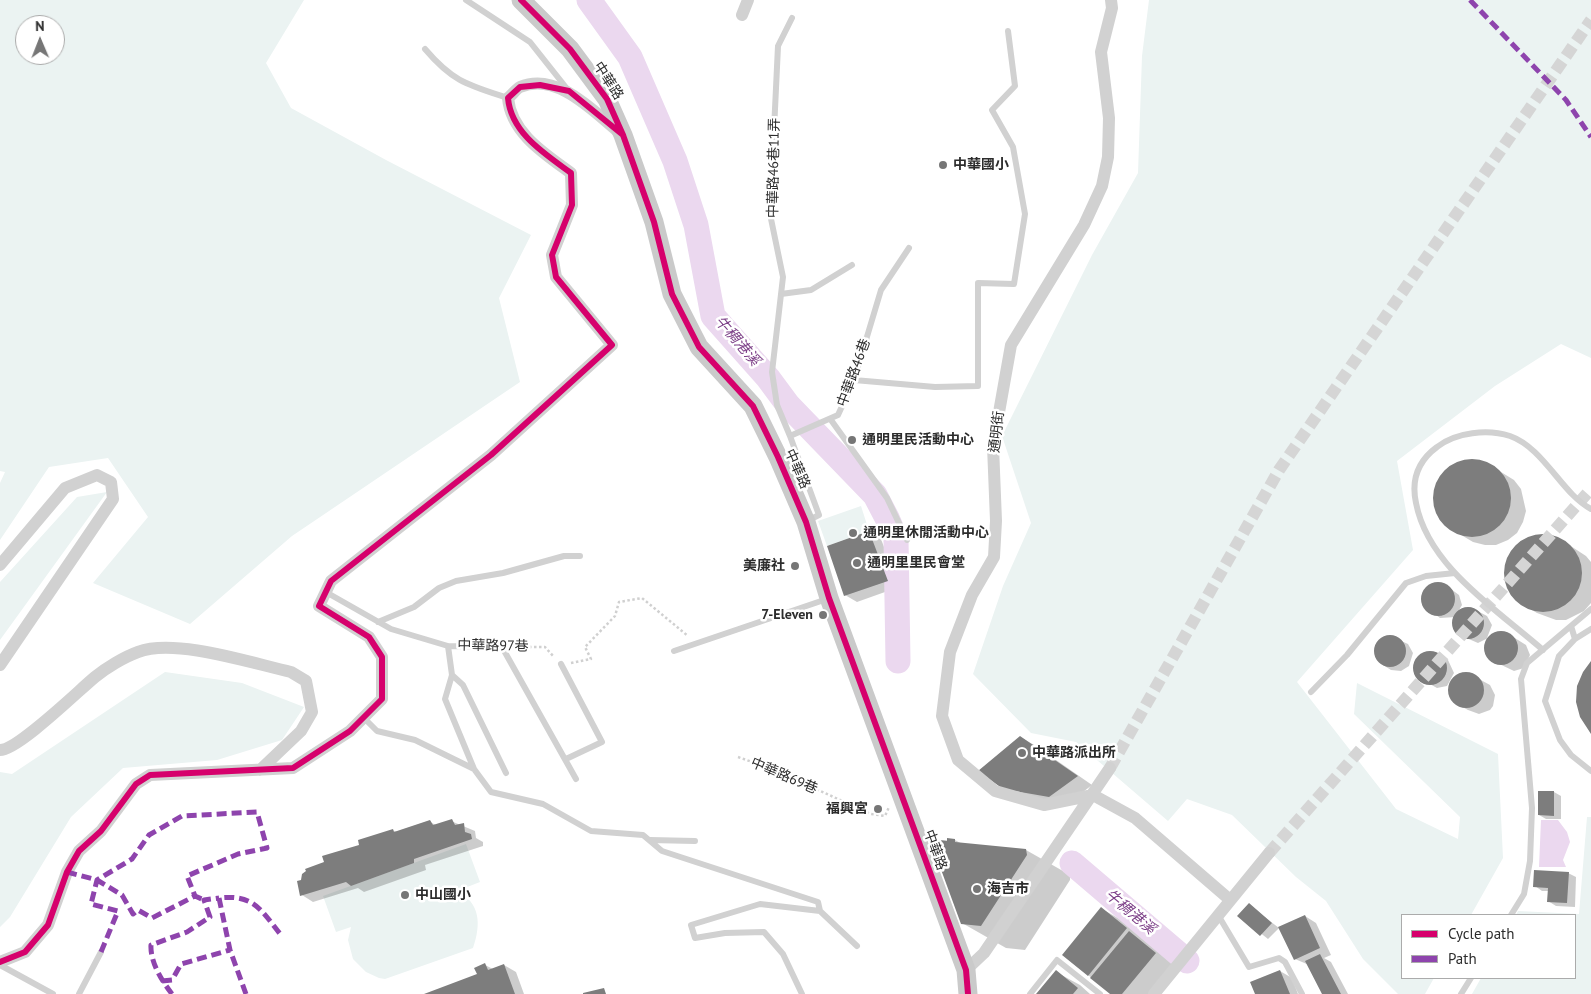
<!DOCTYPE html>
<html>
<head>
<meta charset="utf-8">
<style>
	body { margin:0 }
	#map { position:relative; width:1591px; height:994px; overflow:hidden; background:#fff; font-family:"PT Sans",sans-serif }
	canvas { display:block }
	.legend { position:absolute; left:1401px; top:914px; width:175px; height:65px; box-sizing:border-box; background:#fff; border:1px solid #ababab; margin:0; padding:6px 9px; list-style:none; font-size:15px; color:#2c2c2c }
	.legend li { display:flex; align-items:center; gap:10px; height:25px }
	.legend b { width:25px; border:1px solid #ababab }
	.north { position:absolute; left:15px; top:15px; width:50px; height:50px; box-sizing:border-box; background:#fff; border:1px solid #ababab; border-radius:50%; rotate:359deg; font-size:14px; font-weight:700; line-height:20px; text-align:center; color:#2c2c2c }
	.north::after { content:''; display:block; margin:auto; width:18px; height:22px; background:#767676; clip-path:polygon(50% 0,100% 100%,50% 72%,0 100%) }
</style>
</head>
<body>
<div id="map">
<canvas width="1591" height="994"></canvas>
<ul class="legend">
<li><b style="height:6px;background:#d6006c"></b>Cycle path</li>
<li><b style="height:6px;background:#8e44ad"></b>Path</li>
</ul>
<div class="north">N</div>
</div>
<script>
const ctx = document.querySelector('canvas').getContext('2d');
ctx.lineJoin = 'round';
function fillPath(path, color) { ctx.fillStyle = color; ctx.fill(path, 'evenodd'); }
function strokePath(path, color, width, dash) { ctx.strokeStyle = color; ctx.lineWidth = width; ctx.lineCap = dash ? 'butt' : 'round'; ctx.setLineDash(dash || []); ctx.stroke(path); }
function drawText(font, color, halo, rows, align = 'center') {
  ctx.font = font + ' "PT Sans","Noto Sans TC",sans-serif'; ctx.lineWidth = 5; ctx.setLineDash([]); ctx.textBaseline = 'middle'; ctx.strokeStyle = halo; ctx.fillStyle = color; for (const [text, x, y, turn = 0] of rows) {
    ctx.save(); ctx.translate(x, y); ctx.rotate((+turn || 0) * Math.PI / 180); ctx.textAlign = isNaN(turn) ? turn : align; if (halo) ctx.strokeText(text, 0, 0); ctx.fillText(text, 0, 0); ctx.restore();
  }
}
fillPath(new Path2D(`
	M0,0H304L266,63L291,108L386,160L531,235L499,298L520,382L292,536L190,624L93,583L148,517L108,458L49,467L0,540V483L5,472L0,471ZM25,25H55V55H25Z
	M1149,0H1591V358L1561,344L1495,386L1397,461L1413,550L1297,682L1396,809L1458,839L1460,817L1354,714L1357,683L1498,754L1503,858L1471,915H1402V978H1434L1425,994H1398L1363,959L1326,901L1296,877L1232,815L1187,799L1168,821L1076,742L1031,733L973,674L1003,586L1031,523L1002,436L1092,255L1138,173L1142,56Z
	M107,492L0,640V582L77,497Z
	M861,506L869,531L827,546L818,521Z
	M165,672L242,683L304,707L282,740L217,760L123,768L71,817L10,917L0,927V772L12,774Z
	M1587,817H1591V994H1472L1481,978H1575V915H1516L1518,911L1579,914Z
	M466,844L480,882L457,891C481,903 481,925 473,948L385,979L379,978L366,972L353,959L348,940L351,927L336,932L323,896Z`), '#ebf3f2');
fillPath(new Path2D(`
	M1541,820H1558L1567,832L1570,842L1563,860L1566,867H1539Z`), '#ebd8ef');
fillPath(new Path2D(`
	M1465,461H1477L1488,464L1514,480L1521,489L1526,511L1523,522L1517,533L1508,540L1496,545H1485L1473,542L1446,526L1439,516L1435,505L1434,493L1438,482L1445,472Z
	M869,532L881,539L899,587L857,602L845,595Z
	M1535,536H1548L1560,539L1586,556L1591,562V603L1584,611L1566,620H1556L1537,613L1520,603L1513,596L1508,587L1506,567L1514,549L1524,541Z
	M1437,583L1447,586L1459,595L1462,605L1459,610L1470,607L1487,616L1492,625L1487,638L1500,633L1510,635L1526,645L1530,655L1524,668L1514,671L1491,660L1486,646L1490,637L1478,643L1464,637L1456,632L1453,623L1456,617L1440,618L1424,606L1422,596L1428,587Z
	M1390,636L1408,644L1413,653L1409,666L1401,671L1391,670L1383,665L1375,654V649L1380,640Z
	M1430,652L1448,660L1454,673L1447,686L1437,688L1419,678L1415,664L1421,655Z
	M1468,673L1490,685L1495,695L1493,706L1490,710L1479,714L1468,710L1455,703L1449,693L1451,683L1458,675Z
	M1020,737L1036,746L1092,785L1065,806L1020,797Z
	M1554,792L1561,796V819H1546L1539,815Z
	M451,821L475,831L476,838L483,842V846L425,865L426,870L364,892L358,888L313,902L302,895L360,845L392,830L397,832L430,822L436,825Z
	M955,840L962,844L1026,850L1070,875V880L1025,950L1006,948L962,923L934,841Z
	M1568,873L1576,877L1575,907L1556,906L1548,901L1549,891H1542L1535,886Z
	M1249,905L1279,928L1268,939L1239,916Z
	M1102,909L1125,922L1179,967L1156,994H1111L1088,975Z
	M1305,916L1316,923L1331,955L1324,958L1331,962L1348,994H1324L1309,965L1295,959Z
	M485,965L493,969L504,965L516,972L524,994H427L479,975Z
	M1280,971L1292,978L1298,994H1256Z
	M1056,972L1080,985L1090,994H1038Z`), '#0003');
strokePath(new Path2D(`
	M589,0L630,57L675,161L696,225L713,316L768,378L788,405L875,495L887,518L896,539L898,661
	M1072,863L1187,961`), '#ebd8ef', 25);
fillPath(new Path2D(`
	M1433 498a39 39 0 1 1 78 0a39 39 0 1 1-78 0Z
	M869,531L888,581L844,596L827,546Z
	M1504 573a39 39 0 1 1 78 0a39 39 0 1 1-78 0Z
	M1421 599a17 17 0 1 1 34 0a17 17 0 1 1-34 0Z
	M1452 623a16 16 0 1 1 32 0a16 16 0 1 1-32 0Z
	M1484 648a17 17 0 1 1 34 0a17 17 0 1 1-34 0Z
	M1374 651a16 16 0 1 1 32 0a16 16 0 1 1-32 0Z
	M1413 668a17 17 0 1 1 34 0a17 17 0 1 1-34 0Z
	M1591,661V734L1580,717L1576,702L1577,686L1583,672Z
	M1448 690a18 18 0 1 1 36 0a18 18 0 1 1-36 0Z
	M1020,736L1078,776L1049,797L1003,789L978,771Z
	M1538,791H1554V816L1538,815Z
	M452,819L455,825L464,823L465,832L471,834L472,839L414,859V863L351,886L346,882L300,896L297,881L301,880L302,874L306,871L305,869L324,862L322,856L359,845L358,840L393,829L394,832L430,820L433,825Z
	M947,838L955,839V842L1026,849L1027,855L981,926L961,924L932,845L933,839L947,841Z
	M1534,870L1569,872L1567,903L1547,902L1548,888L1533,887Z
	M1249,903L1272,923L1260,936L1237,916Z
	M1101,907L1127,928L1088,976L1062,955Z
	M1305,915L1320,948L1294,960L1278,927Z
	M1129,931L1156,953L1122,994H1110L1090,978Z
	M1320,954L1341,994H1322L1305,961Z
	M485,963L488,970L504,964L515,994H424L477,974L474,968Z
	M1056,970L1078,988L1073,994H1036Z
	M1280,970L1290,994H1255L1250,982Z
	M604,988L606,994H583V993Z`), '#7d7d7d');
strokePath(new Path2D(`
	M1110,768L1279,470L1591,20
	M1269,853L1591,489`), '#d5d5d5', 12, [12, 6]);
strokePath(new Path2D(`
	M514,647H545L554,657
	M571,663L591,659L585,647L615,616L619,602L642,598L688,636
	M738,757L772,769L871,814L885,816L889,807`), '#d0d0d0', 2.5, [2.5, 2.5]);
strokePath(new Path2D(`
	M466,0L530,42L568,90
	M425,49C453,82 468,85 508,98
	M781,294L811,290L852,265
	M854,380L935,387L978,386V283L1014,284L1025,214L1013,147L992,110L1015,86L1008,31
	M831,420L887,498L907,540
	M790,436L777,405L772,372L783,277L770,214L778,46L792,18
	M807,521L819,515L790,436L838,415L854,380L881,290L909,248
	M324,591L391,629L448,646L502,647L576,779
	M378,622L414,607L439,588L456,581L503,573L564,556H580
	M1571,626L1575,639L1559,656L1545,701L1560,740L1571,755L1591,771
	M1575,639L1591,629
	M448,646L452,675L463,685L506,773
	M1543,650C1496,609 1428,566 1416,503C1411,480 1418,461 1437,447C1456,432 1488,429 1510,436C1544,448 1562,494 1591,509
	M674,651L827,599
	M561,664L602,742L566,759
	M452,675L445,699L474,769
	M1311,692L1347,655L1406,583L1426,576L1455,573
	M365,719L377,731L415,740L474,769L491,792L543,804L591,831L643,835L662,851L818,902L820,911
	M650,840L695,841
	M1218,915L1249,967L1279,958L1285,962L1302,994
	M1511,915L1524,894L1530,861L1532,808L1521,679L1527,663L1591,609
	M0,965L53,994
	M79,994L101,952
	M802,994L783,954L764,932L725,933L695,938L691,925L760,904L820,911L857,946
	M1030,994L1057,960L1100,994
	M1461,994L1471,978`), '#d1d1d1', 6);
strokePath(new Path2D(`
	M742,15L748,0
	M0,565L65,488L97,475L111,482L113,499L0,665
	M0,750C18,750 78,691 95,677C106,668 124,657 138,652C175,638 251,663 291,672L306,681L312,712L301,731L260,770
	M1093,795L1044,805L995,791L958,760L942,716L950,652L972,595L994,557L996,521L993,446L1011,345L1084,225L1102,186L1108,157L1109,118L1101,52L1112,8L1111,0
	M1093,795L1135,818L1229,899
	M0,962L25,952L48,925L67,872L79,851L101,831L136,784L150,775L293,768L350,731L382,699V657L369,637L319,606L331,581L491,455L612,345L556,277L552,255L572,205L571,173C545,154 511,133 508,98C512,95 516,89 520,87C557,71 594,112 619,132
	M966,970L984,953L1110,768
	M1154,994L1269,853`), '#d1d1d1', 12);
strokePath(new Path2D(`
	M521,0L570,49L607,99L623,135L654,222L672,294L699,347L753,406L778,457L806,522L829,598L966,970L968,994`), '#cacaca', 19);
strokePath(new Path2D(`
	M1470,0L1566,100L1591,137
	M67,872L97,880L122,895L133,914L138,910L152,918L195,896L204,900
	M101,952L118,911L91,904L97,880L132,859L149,835L182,816L257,812L267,848L238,854L187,876L195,896
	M162,981L172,980L181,964L230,950
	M172,994C162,981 150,962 151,945L187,932L210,917L204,900L219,898
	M246,994L230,950L219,898C254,894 261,910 281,935`), '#8e44ad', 5, [10, 5]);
strokePath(new Path2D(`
	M521,0L570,49L607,99L623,135L654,222L672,294L699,347L753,406L778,457L806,522L829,598L966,970L968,994
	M0,962L25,952L48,925L67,872L79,851L101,831L136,784L150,775L293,768L350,731L382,699V657L369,637L319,606L331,581L491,455L612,345L556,277L552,255L572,205L571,173C545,154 511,133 508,98L520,87L540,85L569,91L623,135`), '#d6006c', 6);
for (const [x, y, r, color] of [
	[943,165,5,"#767676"],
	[852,440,5,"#767676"],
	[853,533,5,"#767676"],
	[857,563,5,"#767676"],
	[795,566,5,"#767676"],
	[823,615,5,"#767676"],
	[1022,753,5,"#767676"],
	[878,809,5,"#767676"],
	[977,889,5,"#767676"],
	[405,895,5,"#767676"]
]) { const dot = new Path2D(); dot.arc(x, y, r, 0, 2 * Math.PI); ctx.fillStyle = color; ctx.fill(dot); strokePath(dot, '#fff', 2); }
drawText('14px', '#2c2c2c', '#fff', [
	["中華路",608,81,57],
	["中華路46巷11弄",774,168,-89],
	["中華路46巷",854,373,-70],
	["通明街",997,432,-83],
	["中華路",797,469,66],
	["中華路97巷",493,646,1],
	["中華路69巷",784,776,23],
	["中華路",935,850,70]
]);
drawText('bold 14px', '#2c2c2c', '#fff', [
	["中華國小",953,165],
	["通明里民活動中心",862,440],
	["通明里休閒活動中心",863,533],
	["通明里里民會堂",867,563],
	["美廉社",785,566,"right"],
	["7-Eleven",813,615,"right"],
	["中華路派出所",1032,753],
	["福興宮",868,809,"right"],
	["海吉市",987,889],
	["中山國小",415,895]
], 'left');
drawText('italic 15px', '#7d4088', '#fff', [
	["牛稠港溪",737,341,49],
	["牛稠港溪",1130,912,40]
]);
</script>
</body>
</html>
